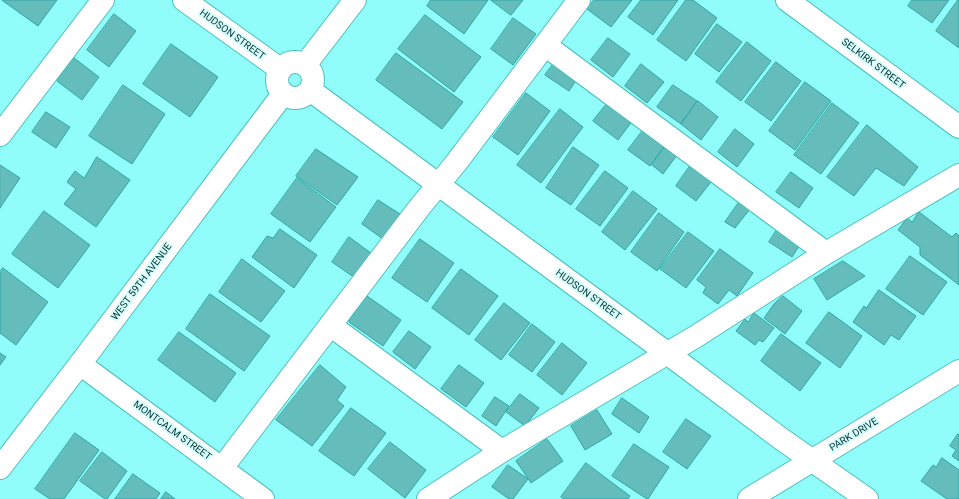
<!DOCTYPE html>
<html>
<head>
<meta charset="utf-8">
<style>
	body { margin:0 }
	canvas { display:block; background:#90fdfa }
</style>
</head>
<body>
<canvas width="959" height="499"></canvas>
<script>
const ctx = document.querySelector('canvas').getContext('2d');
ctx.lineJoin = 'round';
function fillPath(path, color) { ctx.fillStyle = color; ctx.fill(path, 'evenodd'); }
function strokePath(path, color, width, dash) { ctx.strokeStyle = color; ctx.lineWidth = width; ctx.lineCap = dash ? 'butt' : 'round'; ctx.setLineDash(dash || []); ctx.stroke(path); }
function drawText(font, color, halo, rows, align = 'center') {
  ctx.font = font + ' Roboto,sans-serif'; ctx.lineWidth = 4; ctx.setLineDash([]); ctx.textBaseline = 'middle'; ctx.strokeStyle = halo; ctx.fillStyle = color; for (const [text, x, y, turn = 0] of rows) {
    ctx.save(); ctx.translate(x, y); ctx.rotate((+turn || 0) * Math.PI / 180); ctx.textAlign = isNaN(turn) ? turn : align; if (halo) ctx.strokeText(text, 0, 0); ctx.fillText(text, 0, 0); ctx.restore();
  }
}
const building = new Path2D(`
	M3,0H57L38,26L3,1Z
	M431,0H488L464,34L427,6Z
	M491,0H523L511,15Z
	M594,0H632L611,27L587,9Z
	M641,0H678L653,35L628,17Z
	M686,0H693L717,18L686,61L657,40Z
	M912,0H949L932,23L908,6Z
	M958,0H959V48L936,31Z
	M114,14L136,31L109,67L87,50Z
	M425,15L481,57L454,92L398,49Z
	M513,18L536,34L513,65L491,49Z
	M717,24L742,42L719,72L695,54Z
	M608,38L630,54L613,77L591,60Z
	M747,42L771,61L741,101L716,82Z
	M171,44L218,77L190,117L143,84Z
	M396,53L463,102L442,129L376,80Z
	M74,58L99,77L82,100L57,81Z
	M776,62L801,81L771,121L745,102Z
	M554,63L577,79L569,91L545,75Z
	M641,64L664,82L647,103L625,86Z
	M805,82L831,101L795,150L769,131Z
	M123,85L165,114L132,164L89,136Z
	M673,85L697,101L681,124L657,107Z
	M526,93L550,111L518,155L493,137Z
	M609,101L633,120L618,140L593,121Z
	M698,101L718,117L701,140L681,124Z
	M832,103L859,123L821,174L794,155Z
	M560,109L583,127L541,183L517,165Z
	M46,112L70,127L56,148L32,132Z
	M867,125L918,167L904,186L876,168L854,196L827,177Z
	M644,129L666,144L650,166L628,150Z
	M735,129L754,144L737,167L718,152Z
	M573,147L599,165L571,205L546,188Z
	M665,147L677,155L663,174L652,165Z
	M316,149L358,177L337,205L296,176Z
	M97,157L130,180L96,227L64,204L76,189L67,182L75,171L84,178Z
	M0,165L20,178L0,208Z
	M690,166L711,182L696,201L676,186Z
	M605,171L628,188L600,226L576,209Z
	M791,172L813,188L799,208L776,192Z
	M297,178L336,207L310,242L271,214Z
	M633,191L657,209L625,250L602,232Z
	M378,200L400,214L383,239L362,224Z
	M740,201L750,209L735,228L725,222Z
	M44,211L90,245L58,288L12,254Z
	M919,212L952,237L956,233L959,236V285L920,255V247L898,230L907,218L912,222Z
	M659,213L684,232L657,271L631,252Z
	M780,225L803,240L792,257L769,242Z
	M280,229L317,255L294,288L252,257L267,236L273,238Z
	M688,232L714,251L686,288L660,269Z
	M349,237L375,256L358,280L332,262Z
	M420,239L454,263L427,302L392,278Z
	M720,249L753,273L737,296L729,290L718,304L703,293L706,287L697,280Z
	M910,256L947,282L923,315L886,289Z
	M242,259L285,291L261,322L219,292Z
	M843,261L865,276L827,300L814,279Z
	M3,268L48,302L16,345L0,333V272Z
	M461,269L498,296L469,335L432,308Z
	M879,290L916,316L899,340L891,335L884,345L853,322L864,306L866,308Z
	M210,294L270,336L244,371L186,329Z
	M367,296L401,320L383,346L349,322Z
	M783,296L802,311L785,334L764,318L774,304Z
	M504,303L530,323L501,360L475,340Z
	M829,312L862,336L840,368L806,343Z
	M754,313L774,328L763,342L759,340L755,345L736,331L745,319L748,322Z
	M532,324L555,342L532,372L509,355Z
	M409,331L431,347L415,369L393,352Z
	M179,332L236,373L215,402L158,360Z
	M781,334L821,363L800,391L761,361Z
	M562,343L587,363L562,395L537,375Z
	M0,353L6,357L0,365Z
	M320,365L346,387L337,400L344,406L312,446L276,420Z
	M459,365L484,383L466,407L441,389Z
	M520,394L539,408L525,426L506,412Z
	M495,397L509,406L496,426L482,416Z
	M622,398L649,417L639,433L612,414Z
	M351,408L386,433L354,476L319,451Z
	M597,410L612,434L585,450L571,426Z
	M686,419L711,436L687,469L663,452Z
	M75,433L99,450L64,499H50L35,489Z
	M958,434L959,435V461L952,456L956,450L950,446Z
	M547,439L563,461L531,483L516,461Z
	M390,442L426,470L405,498L368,469Z
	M634,444L669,467L648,499H647L612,476Z
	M102,452L127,471L107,499H105L80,481Z
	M942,458L959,470V499H947L921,481L933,465L936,467Z
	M586,463L630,496L628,499H564L561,497Z
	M508,465L528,479L513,499H509L492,487Z
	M133,474L160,493L156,499H115Z
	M166,492L175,499H161Z`);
fillPath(building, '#65bdbb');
strokePath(building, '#2fa6a4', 1);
const minor = new Path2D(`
	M184,0L280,69
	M787,0L959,127
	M545,45L826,253
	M277 80a18 18 0 1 1 36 0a18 18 0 1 1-36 0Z
	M305,65L355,0
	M310,90L667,353L780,438L867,499
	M0,135L103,0
	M330,325L502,451
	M80,364L263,499
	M0,468L80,364L283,94
	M222,468L419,208L456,163L579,0
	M428,499L502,451L695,337L826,253L959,175
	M749,499L959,371`);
strokePath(minor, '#4ebfbd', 24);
strokePath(minor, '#fff', 22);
drawText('10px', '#003332', '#d7fefc', [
	["HUDSON STREET",232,35,36],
	["SELKIRK STREET",873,64,37],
	["WEST 59TH AVENUE",142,282,-53],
	["HUDSON STREET",588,295,36],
	["MONTCALM STREET",172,431,36],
	["PARK DRIVE",854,435,-31]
]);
</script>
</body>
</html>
